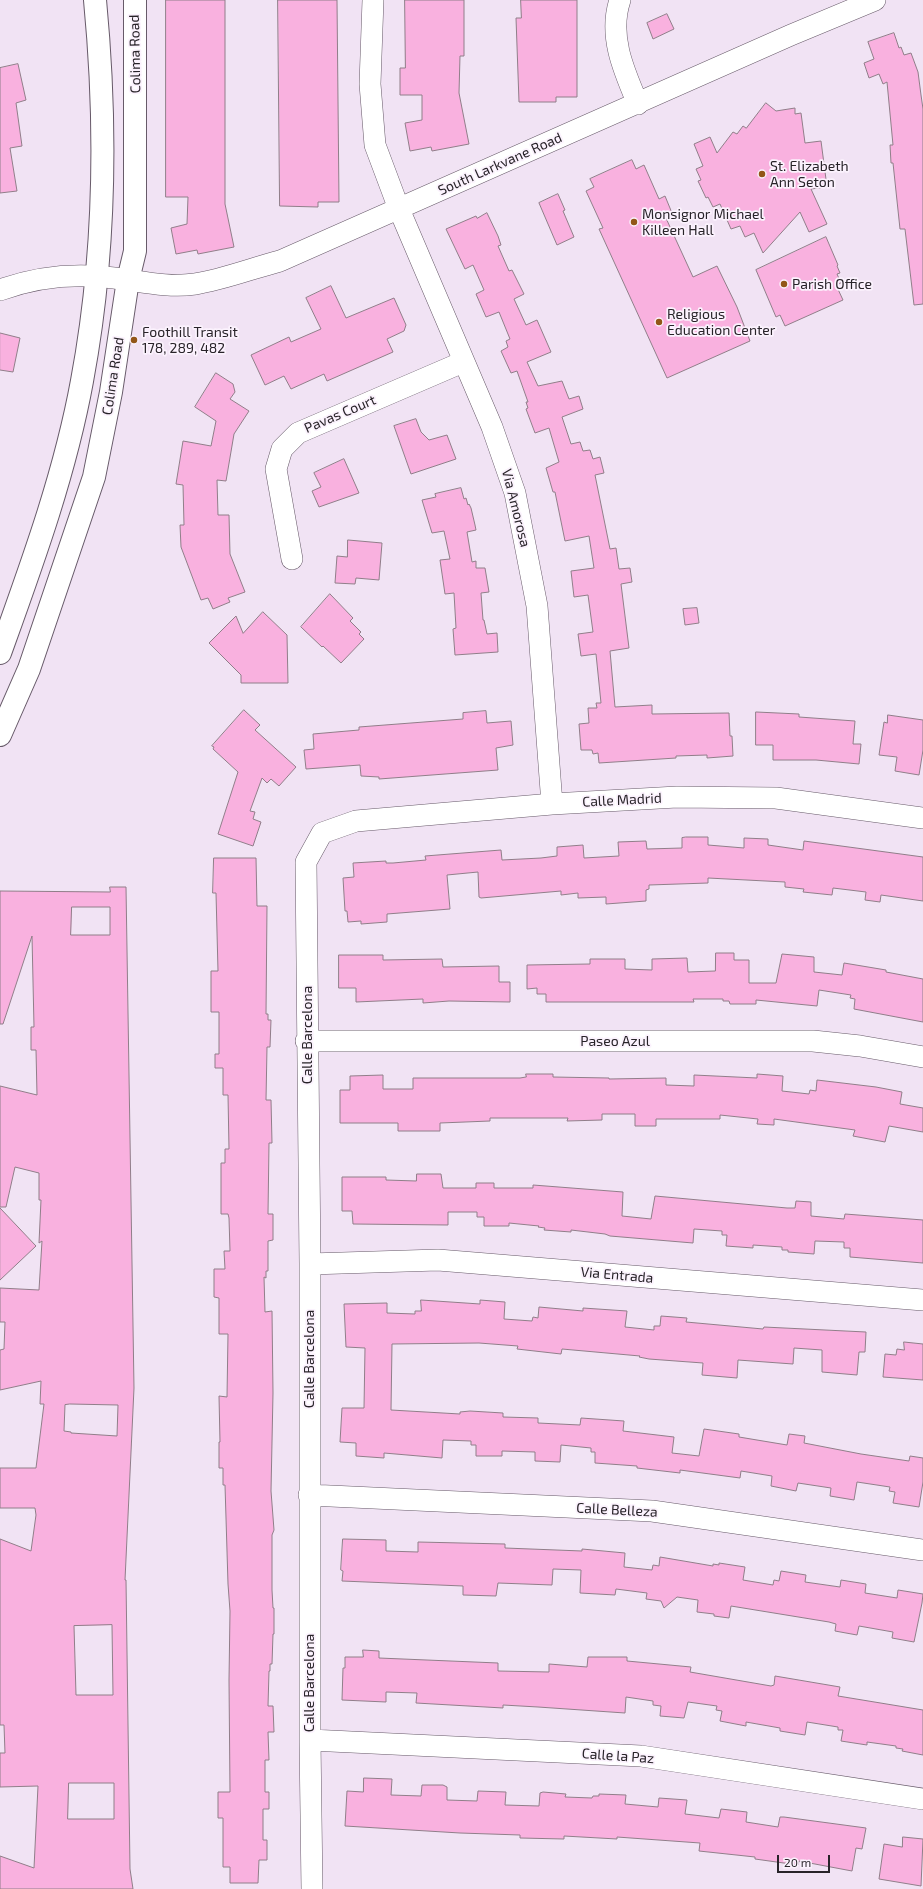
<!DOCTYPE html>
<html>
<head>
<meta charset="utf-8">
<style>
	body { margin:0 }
	#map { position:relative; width:923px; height:1889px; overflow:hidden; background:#f1e3f4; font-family:"Exo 2",sans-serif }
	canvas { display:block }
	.scale { position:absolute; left:777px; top:1855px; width:53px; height:18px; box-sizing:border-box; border:2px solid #282329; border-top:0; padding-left:5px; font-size:12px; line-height:14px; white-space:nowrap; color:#282329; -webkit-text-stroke:3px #fbf2fd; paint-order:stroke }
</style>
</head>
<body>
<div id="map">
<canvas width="923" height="1889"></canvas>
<div class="scale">20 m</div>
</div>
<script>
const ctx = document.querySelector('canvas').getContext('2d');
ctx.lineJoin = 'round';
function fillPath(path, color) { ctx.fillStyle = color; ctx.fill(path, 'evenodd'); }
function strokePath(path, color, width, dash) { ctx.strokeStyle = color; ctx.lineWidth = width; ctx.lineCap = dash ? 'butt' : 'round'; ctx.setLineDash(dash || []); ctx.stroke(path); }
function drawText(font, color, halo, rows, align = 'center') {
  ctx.font = font + ' "Exo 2",sans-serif'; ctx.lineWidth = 3.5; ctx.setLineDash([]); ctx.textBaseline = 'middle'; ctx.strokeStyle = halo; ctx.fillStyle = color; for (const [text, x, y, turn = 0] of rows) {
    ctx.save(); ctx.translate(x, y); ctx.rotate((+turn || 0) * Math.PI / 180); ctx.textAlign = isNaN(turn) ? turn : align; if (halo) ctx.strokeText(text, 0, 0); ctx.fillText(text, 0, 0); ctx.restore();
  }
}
const building = new Path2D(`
	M166,0H225V204L234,247L198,254L197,250L176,254L171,228L187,224L188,197H166Z
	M278,0H337L339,202H318V207L280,206Z
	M405,0H464V56H460L459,93L469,144L432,151L431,147L410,151L405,123L422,120V95H400V68H405Z
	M521,0H577V97H556V102H519L516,18H521Z
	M667,14L674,29L653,39L647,23Z
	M894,33L899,48L901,47L904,55L911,53L918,72L921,95L923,109V304L914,305L905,229H900L893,163H891L890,145H893L887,82L883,84L879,74L869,78L864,63L874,59L868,42Z
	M18,64L26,100L16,103L22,146L10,148L17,191L0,193V68Z
	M766,103L776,111L795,108V114L801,113L805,143L821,141L827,187L811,189L827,224L809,232L800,212L763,253L754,233L745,237L740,226L731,229L720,204L713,207L708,197L706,198L698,181L701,180L696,169L703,166L694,144L710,137L717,153L733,132L737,134L743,126L746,128Z
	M632,160L636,169L644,165L659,199L665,196L672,213L665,216L693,277L717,266L737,307L750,341L667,378L599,229L603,228L586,191L594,187L590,179Z
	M558,194L565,210L563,211L574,237L557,245L539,203Z
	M487,213L498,236L501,245L498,246L509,271L512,270L524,294L514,299L526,325L537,320L551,352L527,362L538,386L562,381L569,399L579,396L583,409L562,417L571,444L580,442L583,451L590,450L593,459L600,457L604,473L595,475L610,549L616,548L619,569L630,568L632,582L621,584L629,648L610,651L615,707L652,705V714L729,713L730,736H732L733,756L707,758V755L676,756V758L599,763L598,753L593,754L592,750H581L579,724L589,723L588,708H597L596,703H601L596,654L581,656L578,634L593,632L588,595L574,597L571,571L594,568L589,536L565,541L555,492H553L546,468L559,462L549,428L535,433L526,409L528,408L526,402H528L517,371L511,373L501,351L508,347L506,341L510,339L499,312L486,317L476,294L484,290L473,265L465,269L446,229L476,216L477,218Z
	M826,237L838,265L837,266L840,273L837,274L841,283L836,285L843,300L785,326L780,315L776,317L756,270Z
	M331,286L346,318L394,298L406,325L404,331L387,339L393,352L327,381L324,374L291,389L284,376L265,385L251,355L289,337L291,342L321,329L306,298Z
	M0,333L20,338L13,372L0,370Z
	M216,373L233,384L235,392L230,399L249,411L234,434L226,481L217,480L218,515H229L230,554L245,592L228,598L230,602L213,609L208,598L201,600L181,547L180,525H184L183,485L176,484L183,441L211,446L216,421L195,407Z
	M416,419L421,432L429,440L447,435L456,459L411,474L394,426Z
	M344,459L359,493L319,507L312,491L321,487L314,473Z
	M461,488L464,499L466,498L468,505L469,504L471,508L475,525L476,530L467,532L472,562L476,561V568H485L489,592L481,593L483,620H484L487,634L497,633L498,652L455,655L453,629L456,628L454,593L445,594L440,560L450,559L444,531L432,533L422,500L436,497L435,494Z
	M348,540L382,543L379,580L356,578L355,584L335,583L337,556L347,557Z
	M330,594L353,618L350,621L361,632L359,634L364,639L341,663L323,646L322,647L301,627Z
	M697,608L699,623L685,625L683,609Z
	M263,612L287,635L288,683H241V675L209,643L236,616L243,633Z
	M244,710L260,725L255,730L296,767L279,786L271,779L267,783L262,778L250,811L255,812L253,819L261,822L253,846L218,834L238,772L213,749L214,747L212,746Z
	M486,711L487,723L511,721L513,745L496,748L498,770L379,779V777L361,776L360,765L306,769L304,750L314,749L313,734L359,730V727L463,719V713Z
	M756,712L799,714V717L855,721L853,744H861L859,764L816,760H773V745H756Z
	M888,715L923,720V750L919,775L895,771L897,757L879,755L884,722L887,723Z
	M686,837H708V845L744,848V838L768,839V845L803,850L804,841L923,857V901L881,895L880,902L865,900L866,892L833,888L832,895L803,892L804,889L785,887V882L708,878V883L649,885V889L646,890V901L606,904V897L578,898V893L561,895V891L481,898L479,897L478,872L447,875L450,909L387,914V922L361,924V921L348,922L347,911H345L343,878L354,877L353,863L386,861V863H393L426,860L425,856L501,850L502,860L541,858L557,856V847L583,845L584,858L619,856L618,842L646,841L647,849L682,848V838Z
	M214,858H256L257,906H267L266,1014H268V1020H271L270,1047H267L266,1100H271L272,1143H269L268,1214H273V1240L268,1241V1271H266V1278L264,1277L265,1312L272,1311L273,1393L271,1491L274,1530L272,1535V1590L273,1608H274V1634H273L272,1664H270V1671H269L268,1706H273L274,1732H268L269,1760H265V1792H269V1809H263V1840H267V1860H259L258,1883H230V1867H223V1818H218V1792H230L229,1680L230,1611L228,1584L225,1485H223V1468H219V1442H220L219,1396L227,1397L228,1334H219V1298L214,1297V1269H225L224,1251H230L229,1218L228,1214H221V1163H225V1149H229L228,1095H223V1068H215V1054H219V1012H211V971H218L216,893H213Z
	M110,887H126L134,1388L125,1580H126L130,1869L133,1889H0V1856L34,1868L38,1786L0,1787V1753H5L4,1725H0V1539L31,1551L36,1515L35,1508H0V1468H36L44,1404H40L41,1381L0,1390V1350L4,1349L5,1322H0V1288L39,1290L42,1241L39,1243L41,1200H39V1173L15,1167L6,1207H0V1086L37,1095L36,1050H31V1027H34L32,936L3,1024H0V891L110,892ZM72,907H110V935H71ZM70,1404L118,1405L117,1436L71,1433V1432L64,1431L65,1405ZM112,1625L113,1695H76L74,1626ZM69,1783H114V1819H68Z
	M716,953H734V960H749V983H776L782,954L814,957V972L842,975L844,963L886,970V972L923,979V1022L854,1009L855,999L850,998L851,995L819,990L817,1006L756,1000V1004H730L729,1001H723V999H693L694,1002H546V994H537V988L527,989V965L590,964V959H625V969L652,970V959L687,958L688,972L715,971Z
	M339,955H383V960L442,959L443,967L499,966V982H510V1002L449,1001L423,1003V999L356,1002V988H339Z
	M526,1074H553V1077L609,1078V1079L666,1078V1085L694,1086V1075L757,1078V1074L783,1076L782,1091L809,1094L810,1090L816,1091L817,1080L876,1087L902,1092L900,1104L923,1108V1132L889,1126L885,1142L853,1136L855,1130L774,1119V1125L757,1124L758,1119L720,1115V1119H656V1126H635V1114H602V1120L567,1121L568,1118H490V1121L440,1123V1131H398V1123H340V1090H350V1076L383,1075V1089H413V1078H520L526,1077Z
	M417,1174H441L443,1188H476V1183H494V1188H533V1185L623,1192L622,1216L651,1219L655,1196L787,1208H795L796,1201L811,1202V1216L844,1219L845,1214L923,1220V1263L850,1257V1248H844V1242L815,1241L814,1254L788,1252V1250H782V1247L753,1245V1248L726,1246L727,1235H722V1231L694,1229L693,1243L610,1236L605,1234L571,1230V1232L544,1230L545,1228L538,1227L539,1226L509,1223V1226H484V1217H477V1212H448V1225L353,1224L352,1211H342V1177H386V1180L416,1181Z
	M0,1208L36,1246L0,1280Z
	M421,1300L480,1304V1300L505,1302L504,1319L532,1321L533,1317L538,1318L539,1307L583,1311V1308L627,1311L625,1327L654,1330V1326H660L661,1316L687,1318L686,1322L763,1329L764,1327L866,1332L865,1352H859L857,1375L822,1372V1350L794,1348L793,1364L738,1360L737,1378L702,1375L703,1363L649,1359L639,1357L640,1356L562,1349L561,1354L517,1349L518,1346L479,1343L392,1344L391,1410L460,1414V1412L470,1411L503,1413V1417L538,1418V1423L580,1425L581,1418L624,1421L623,1431L674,1437L672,1453L699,1456L704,1429L739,1434V1437L787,1445L789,1434L805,1436L804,1443L861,1454L909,1461L910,1456L923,1458V1482L919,1507L893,1503L895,1492L889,1491L890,1487L857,1482L854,1500L830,1496L831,1488L798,1483L796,1491L771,1486L772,1476L741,1471L740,1478L680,1470V1473L637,1468V1466L595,1463V1452H591V1448L561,1445L560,1462L535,1461V1452L502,1451V1456H476V1445H471V1441L443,1440L442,1458L384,1453V1458L356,1456V1443L340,1442L342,1408H364L365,1348L346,1347L344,1304L387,1303V1313L415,1314V1311H421Z
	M904,1342L923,1344V1380L883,1377L885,1354L896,1355L897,1349L904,1350Z
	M343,1539L386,1540V1551L418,1552V1542L505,1544V1548L582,1551V1549L625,1553L624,1567L652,1570L653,1565L659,1566L660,1557L713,1566V1564L719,1565V1563L745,1567L743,1580L773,1585L774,1580L779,1581L781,1571L806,1575L805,1582L840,1587L841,1580L866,1584L865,1593L897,1598L898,1590L923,1594L922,1603L914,1642L892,1638L893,1632L859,1626L857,1635L835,1631L836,1624L829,1622L731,1606L729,1618L714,1616V1614L697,1612L698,1600L677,1597L664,1608L661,1601L646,1599L647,1593L616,1589L615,1595L580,1593L581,1570L553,1569L552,1585L498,1583L496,1596L463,1595V1586L342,1581L343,1571L341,1570Z
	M363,1650L379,1651V1658L498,1663V1671L549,1672V1664L587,1667L588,1657H627V1661L691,1667L690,1672L771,1686L774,1685L775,1676L840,1687L838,1696L923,1710V1755L902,1751L903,1749L896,1748V1746L867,1742V1745L841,1741L843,1730H838V1727L807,1722L805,1735L780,1731V1728L746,1722V1726L720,1721L722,1711L716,1710L717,1706L688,1702L684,1718L660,1716L661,1706L653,1705V1701L626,1697L625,1713L538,1707L503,1705V1708L416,1703L417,1693L386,1692V1702L342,1700L343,1668H345V1657H363Z
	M364,1778L392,1779L391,1795L421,1796L422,1785H443L447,1787V1800L477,1801L478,1791L506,1792L505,1805L539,1806L540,1793L543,1792L566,1794L565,1797L592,1798L593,1796H599V1794L626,1795L625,1804L658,1807L659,1798L687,1800L685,1814L719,1818L721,1809L747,1812L746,1822L778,1827L780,1817H784L866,1828L862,1849L856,1848L852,1871L799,1861L798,1865L755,1859V1857L699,1851L700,1843L617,1837V1839L564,1836V1839L520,1838V1835L460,1833L345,1826L347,1791L363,1792Z
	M903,1837L923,1839L921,1886L879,1879L884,1844L902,1847Z`);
fillPath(building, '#f9b1df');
strokePath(building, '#907e89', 1);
const street = new Path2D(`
	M373,0L370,84L375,145L399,209L492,427L515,493L537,606L552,804
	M620,0C608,36 624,71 638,104
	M0,290C36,277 76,273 114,278C140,281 168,288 195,284C222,280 253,268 280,261L791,35L875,0
	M292,559L276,469L282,449L298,433L463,362
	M306,1041H813L860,1046L923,1057
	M310,1264L438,1260L923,1300
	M309,1495L652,1511L923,1550
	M310,1740L641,1756L923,1799
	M312,1889L310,1740V1264L306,862L322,833L356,821L552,804L677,797L776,798L923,818`);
const primary = new Path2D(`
	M0,653C32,564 65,474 82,381C105,258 107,125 95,0
	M0,735L29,669L94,477L111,392L128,280L135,251V0`);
strokePath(street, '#675a69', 22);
strokePath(primary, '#675a69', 24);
strokePath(street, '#fff', 21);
strokePath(primary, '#fff', 22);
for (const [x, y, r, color] of [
	[762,174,4,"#925617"],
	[634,222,4,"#925617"],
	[784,284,4,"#925617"],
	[659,322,4,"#925617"],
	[134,340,4,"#925617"]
]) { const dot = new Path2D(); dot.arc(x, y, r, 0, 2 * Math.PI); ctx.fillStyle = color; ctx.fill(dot); strokePath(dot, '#fbf2fd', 1.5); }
drawText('14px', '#282329', '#fbf2fd', [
	["Colima Road",135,54,-91],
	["South Larkvane Road",500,164,-24],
	["Colima Road",113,376,-81],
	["Pavas Court",340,414,-23],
	["Via Amorosa",516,508,76],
	["Calle Madrid",622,800,-3],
	["Calle Barcelona",307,1035,-90],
	["Paseo Azul",615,1041],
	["Via Entrada",617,1275,5],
	["Calle Barcelona",309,1359,-90],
	["Calle Belleza",617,1510,3],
	["Calle Barcelona",309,1683,-90],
	["Calle la Paz",618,1756,4]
]);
drawText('14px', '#282329', '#fbf2fd', [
	["St. Elizabeth",770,166],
	["Ann Seton",770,182],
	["Monsignor Michael",642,214],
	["Killeen Hall",642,230],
	["Parish Office",792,284],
	["Religious",667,314],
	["Education Center",667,330],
	["Foothill Transit",142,332],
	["178, 289, 482",142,348]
], 'left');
</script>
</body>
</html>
